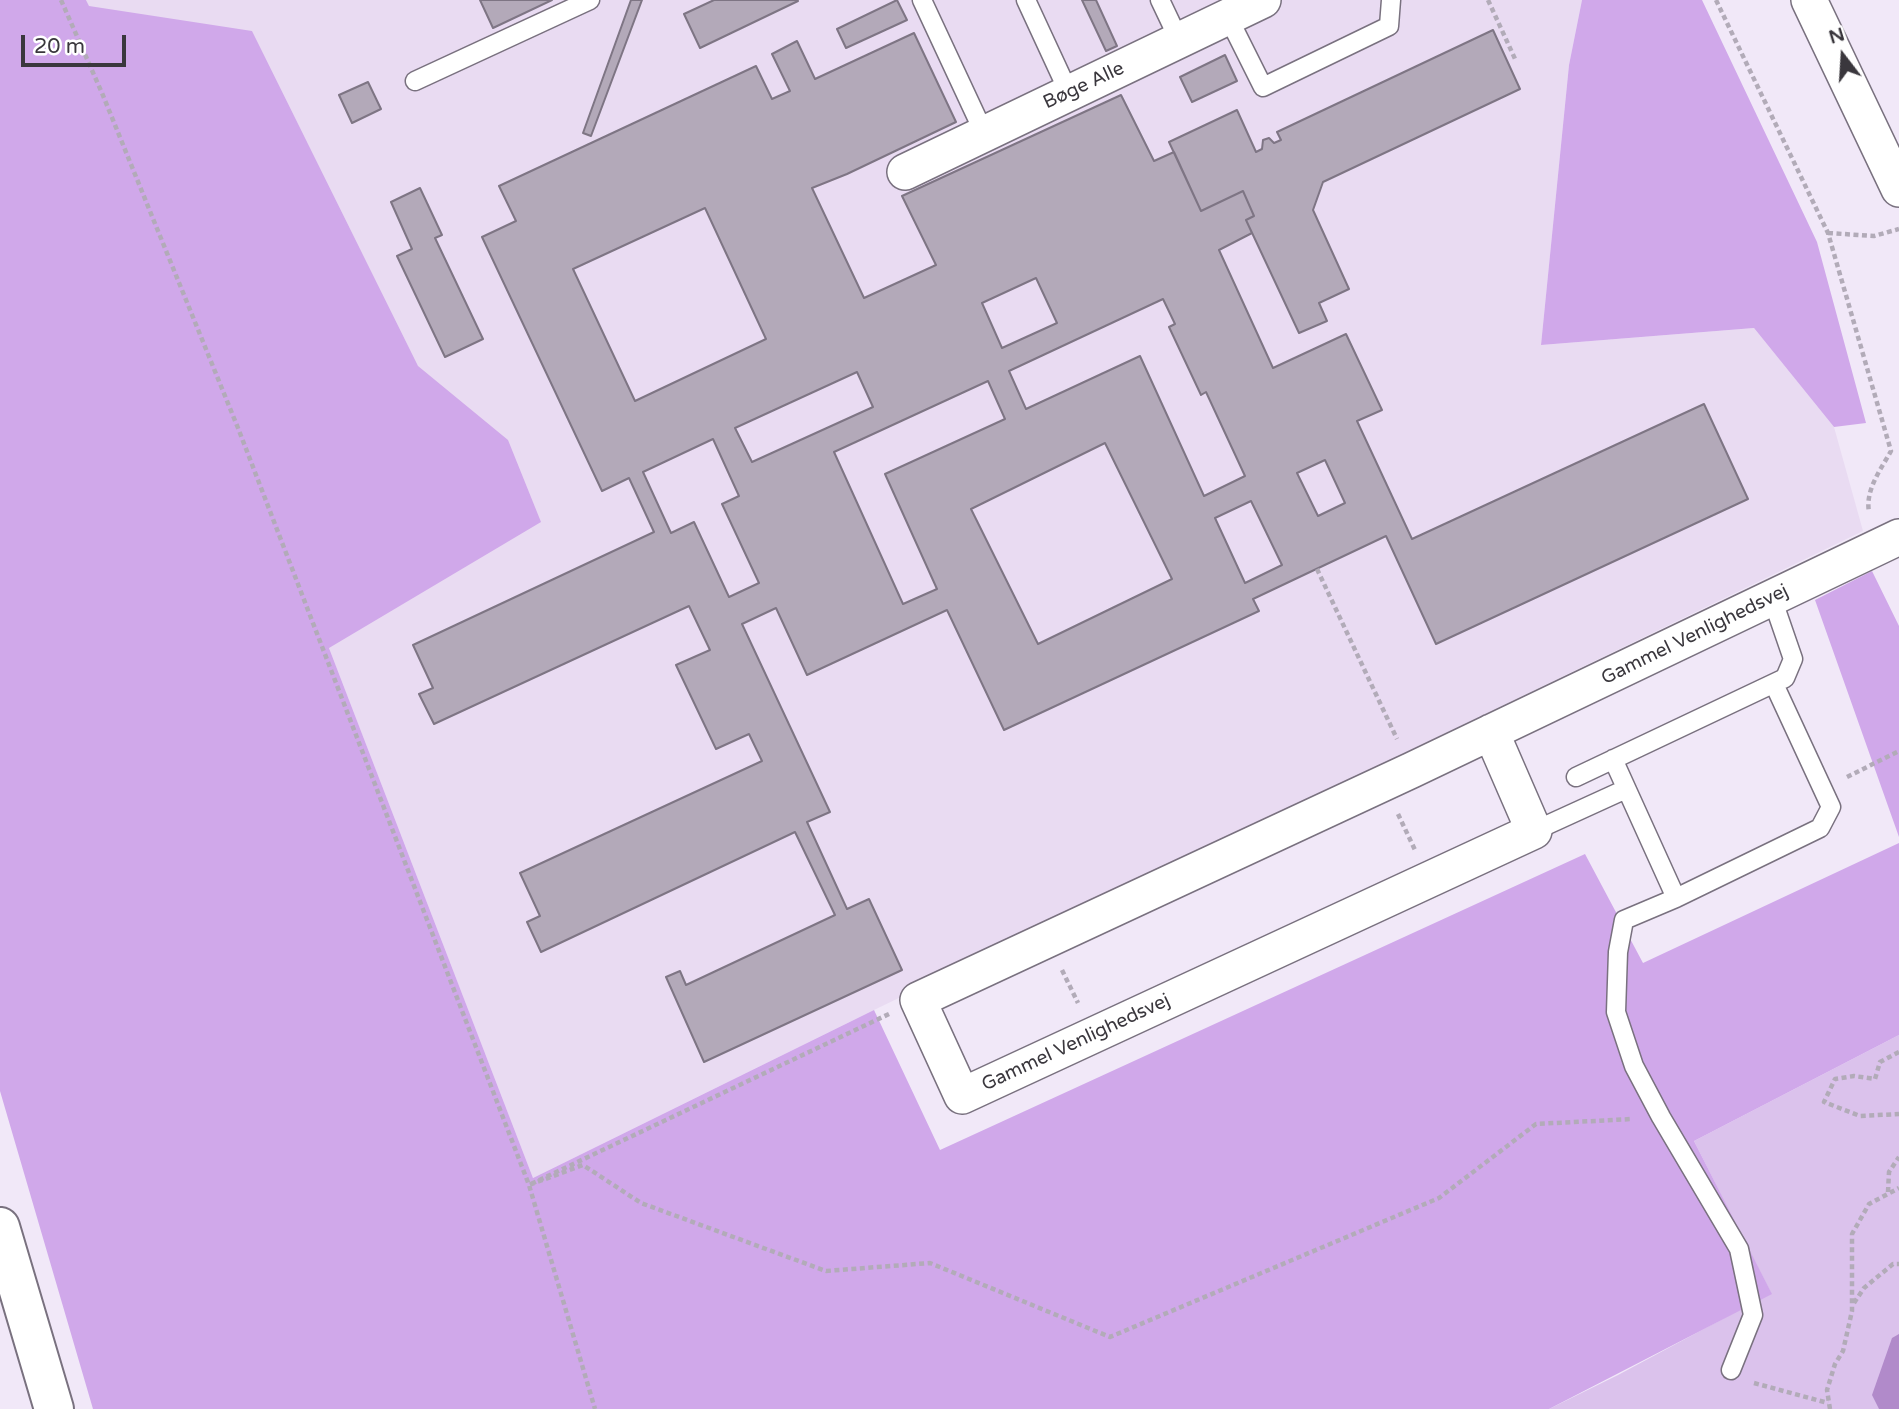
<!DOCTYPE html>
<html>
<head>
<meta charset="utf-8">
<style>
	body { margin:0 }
	#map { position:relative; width:1899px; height:1409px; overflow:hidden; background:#f1e8f8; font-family:"Varela Round",sans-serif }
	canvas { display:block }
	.north { position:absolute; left:1808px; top:21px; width:70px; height:70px; -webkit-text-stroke:5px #fff; paint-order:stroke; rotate:343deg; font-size:19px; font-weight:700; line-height:28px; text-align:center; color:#3a373d }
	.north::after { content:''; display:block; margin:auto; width:24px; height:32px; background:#3a373d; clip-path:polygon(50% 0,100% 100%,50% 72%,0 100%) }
	.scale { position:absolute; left:21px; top:35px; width:105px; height:32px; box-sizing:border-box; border:4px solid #3a373d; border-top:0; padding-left:9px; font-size:21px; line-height:24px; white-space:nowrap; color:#3a373d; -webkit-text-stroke:5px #fff; paint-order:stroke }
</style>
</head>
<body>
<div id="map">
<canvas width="1899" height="1409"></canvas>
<div class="north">N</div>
<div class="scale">20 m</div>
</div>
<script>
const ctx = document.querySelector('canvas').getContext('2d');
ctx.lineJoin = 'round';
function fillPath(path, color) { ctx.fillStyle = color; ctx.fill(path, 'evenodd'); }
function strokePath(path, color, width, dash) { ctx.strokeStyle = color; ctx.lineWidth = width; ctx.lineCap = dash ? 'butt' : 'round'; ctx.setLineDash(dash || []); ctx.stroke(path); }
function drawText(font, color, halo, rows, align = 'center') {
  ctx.font = font + ' "Varela Round",sans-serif'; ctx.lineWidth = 5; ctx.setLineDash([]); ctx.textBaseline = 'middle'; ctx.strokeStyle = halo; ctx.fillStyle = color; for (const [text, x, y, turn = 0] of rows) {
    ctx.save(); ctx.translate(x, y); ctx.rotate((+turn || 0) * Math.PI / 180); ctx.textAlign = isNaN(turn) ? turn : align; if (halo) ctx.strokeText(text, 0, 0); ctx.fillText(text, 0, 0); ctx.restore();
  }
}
fillPath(new Path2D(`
	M86,0H1582L1569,65L1541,345L1754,328L1834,427L1863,531L874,1010L533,1178L329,648Z`), '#e9dbf2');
fillPath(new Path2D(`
	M1899,1035V1409H1549L1618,1375L1771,1293L1694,1141Z`), '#dbc2ec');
fillPath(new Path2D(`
	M0,0H86L89,6L252,31L418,366L508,440L541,522L329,648L533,1178L874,1010L940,1150L1585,854L1643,963L1899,843V1035L1694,1141L1772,1294L1549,1409H93L0,1091Z
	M1582,0H1702L1817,242L1866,423L1834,427L1754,328L1541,345L1569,65Z
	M1872,571L1899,626V837L1815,600Z`), '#d0a8ea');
fillPath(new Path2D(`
	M1899,1334V1409H1879L1872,1395L1892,1338Z`), '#b18aca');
const building = new Path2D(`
	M480,0H552L493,28Z
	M631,0H642L591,136L583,133Z
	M714,0H797L798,1L700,48L684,14Z
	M897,0L907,20L846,48L837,29Z
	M1082,0H1096L1117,46L1106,51Z
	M1493,30L1520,89L1323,182L1313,210L1349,289L1319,303L1327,321L1299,333L1246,220L1254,216L1243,191L1201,211L1169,142L1237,110L1256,152L1262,149L1263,140L1269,138L1274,143L1281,140L1277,132Z
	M914,33L956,122L847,174L812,188L864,298L936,265L902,196L1121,95L1154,161L1174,152L1201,211L1243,191L1254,216L1246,220L1252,233L1219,250L1273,368L1346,334L1382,410L1357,421L1412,539L1704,404L1748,499L1436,644L1386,536L1253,599L1259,611L1004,730L947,610L807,675L776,608L742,624L830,812L807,822L847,909L869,899L902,970L704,1062L666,977L680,971L686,985L835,915L795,832L541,952L527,922L540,916L520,873L762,761L749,734L716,749L676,665L710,650L689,606L434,724L419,694L433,688L413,645L654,532L629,478L602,491L482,237L516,221L499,186L756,66L772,99L790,91L772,54L797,41L815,79ZM705,208L766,339L635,401L573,269ZM1036,278L1057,323L1002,348L982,303ZM1163,299L1175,324L1169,327L1201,395L1206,392L1245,476L1204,496L1140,356L1026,409L1009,371ZM857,372L873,407L752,462L735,428ZM988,381L1005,419L885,474L937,589L903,604L834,452ZM713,439L739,496L722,504L759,583L729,597L694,522L671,533L643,472ZM1105,443L1172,579L1038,644L971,509ZM1325,460L1345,503L1318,516L1297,473ZM1251,501L1282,565L1245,583L1215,518Z
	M1225,55L1237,81L1192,102L1180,77Z
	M368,82L381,109L352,123L339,95Z
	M420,188L442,235L435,238L483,339L445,357L397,256L412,249L391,202Z`);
fillPath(building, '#b3a9b9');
strokePath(building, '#7e7584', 2);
const lane = new Path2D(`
	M922,0L984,133
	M1026,0L1069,93
	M1160,0L1179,40
	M1228,17L1263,87L1389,26L1391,0
	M415,81L590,0
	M1613,759L1676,898L1820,828L1831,807L1774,684
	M1576,777L1785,678L1793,659L1772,598
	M1534,831L1626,789
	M1676,898L1624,920L1618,952L1616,1012L1634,1066L1661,1117L1739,1249L1753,1315L1731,1370`);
const street = new Path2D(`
	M1809,0L1899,189
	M905,172L1263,0
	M1491,732L1534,831L962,1096L918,1000L1412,770L1899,537`);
const highway = new Path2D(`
	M0,1227L54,1409`);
strokePath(lane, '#79717f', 21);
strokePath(street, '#79717f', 38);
strokePath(highway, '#79717f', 42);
strokePath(new Path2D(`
	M61,0L102,93L238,428L529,1185L595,1409
	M1488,0L1516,61
	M1716,0L1828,233L1891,451C1881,469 1865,490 1869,512
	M1828,233L1874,236L1899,229
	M1317,569L1397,739
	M1847,777L1899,751
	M1398,814L1415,850
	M1062,970L1078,1003
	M889,1014L529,1185L583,1165L641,1203L826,1271L930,1263L1110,1337L1439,1198L1536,1124L1632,1119
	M1899,1052L1880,1062L1875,1079L1854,1076L1835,1079L1824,1102L1860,1116L1899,1114
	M1888,1192L1889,1172L1899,1157
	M1854,1303L1864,1288L1893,1264H1899
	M1754,1383L1828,1403
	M1830,1409L1827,1390L1835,1364L1843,1351L1852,1311V1234L1869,1204L1899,1188`), '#b2abb8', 4.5, [5, 3.5]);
strokePath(lane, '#fff', 18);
strokePath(street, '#fff', 35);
strokePath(highway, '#fff', 38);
drawText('19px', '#3a373d', '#fff', [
	["Bøge Alle",1084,86,-25],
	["Gammel Venlighedsvej",1695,635,-26],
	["Gammel Venlighedsvej",1076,1043,-25]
]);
</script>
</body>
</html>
